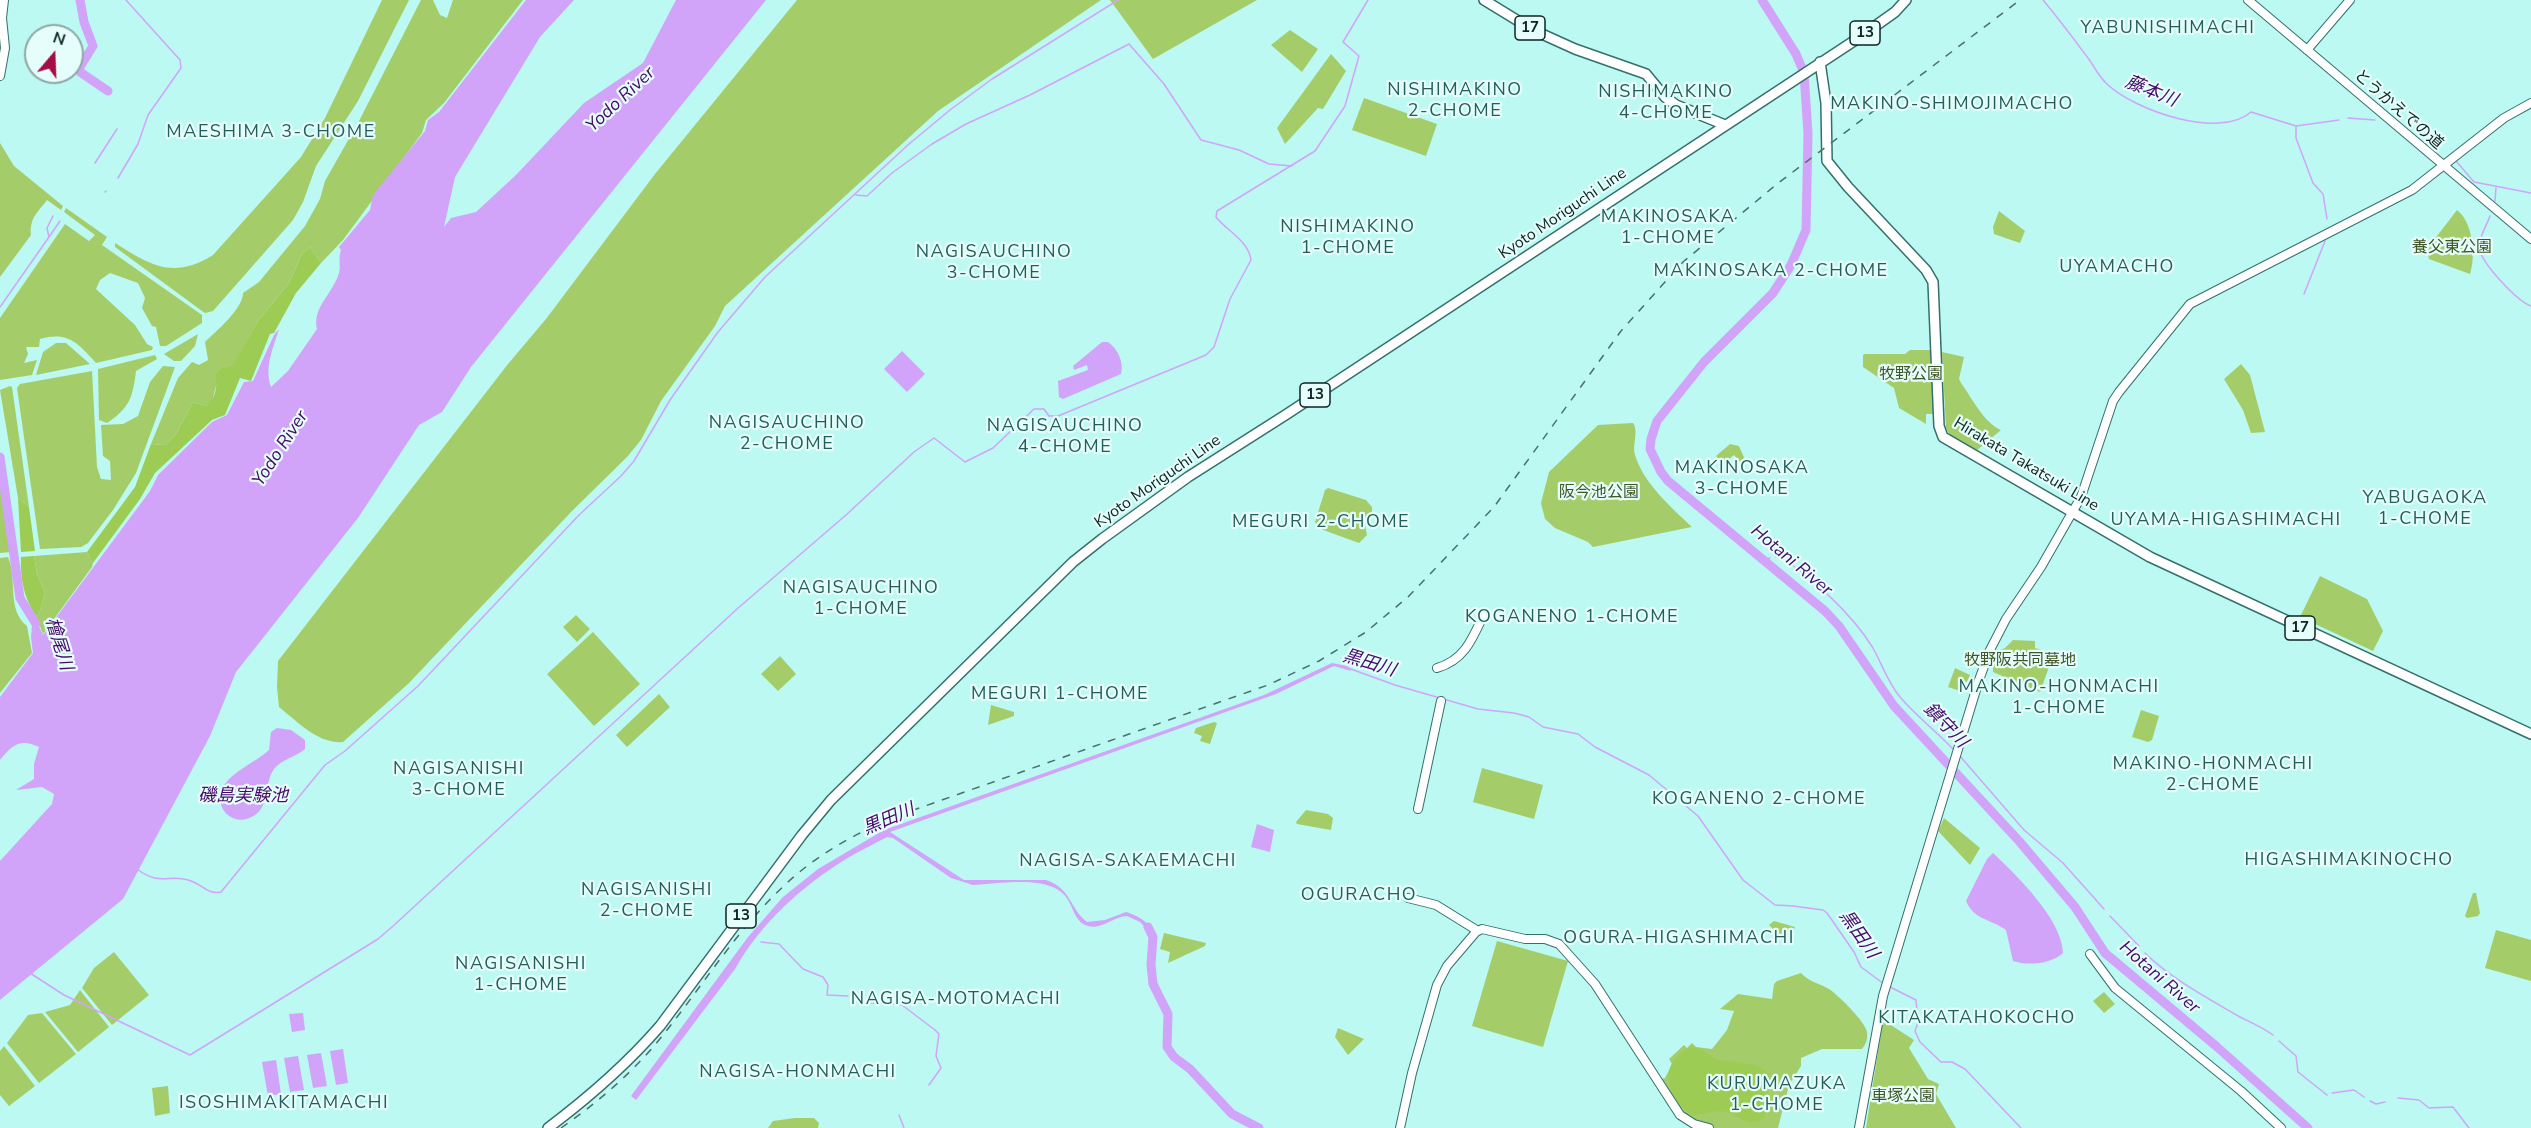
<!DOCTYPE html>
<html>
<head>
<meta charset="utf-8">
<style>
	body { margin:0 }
	#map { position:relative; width:2531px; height:1128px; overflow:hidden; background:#bbf9f2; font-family:"Nunito Sans",sans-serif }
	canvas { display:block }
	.north { position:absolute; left:24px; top:24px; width:60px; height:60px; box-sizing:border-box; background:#e6fefb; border:2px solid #8fa7a5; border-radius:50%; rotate:19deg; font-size:16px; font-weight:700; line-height:24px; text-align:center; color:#0c2523 }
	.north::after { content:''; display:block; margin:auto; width:21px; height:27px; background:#a50d47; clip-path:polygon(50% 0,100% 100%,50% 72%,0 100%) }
</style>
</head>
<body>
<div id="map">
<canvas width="2531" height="1128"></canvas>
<div class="north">N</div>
</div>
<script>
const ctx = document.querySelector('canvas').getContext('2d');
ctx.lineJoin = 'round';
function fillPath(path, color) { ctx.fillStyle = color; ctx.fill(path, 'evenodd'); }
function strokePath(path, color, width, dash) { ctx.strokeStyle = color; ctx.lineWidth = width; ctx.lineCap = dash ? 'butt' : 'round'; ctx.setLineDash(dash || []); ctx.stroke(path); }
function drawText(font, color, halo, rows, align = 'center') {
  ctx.font = font + ' "Nunito Sans","Noto Sans JP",sans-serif'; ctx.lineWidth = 4.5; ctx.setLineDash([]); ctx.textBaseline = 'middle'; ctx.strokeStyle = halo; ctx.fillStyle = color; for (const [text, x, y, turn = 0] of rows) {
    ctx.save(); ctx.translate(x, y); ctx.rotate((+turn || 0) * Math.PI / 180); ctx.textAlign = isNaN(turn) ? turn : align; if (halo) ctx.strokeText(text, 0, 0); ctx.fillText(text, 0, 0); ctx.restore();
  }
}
fillPath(new Path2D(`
	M382,0H409L358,101L316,166L303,202L293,220L213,311L205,313L202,311L115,247V243C150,265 173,280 213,255L301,157L325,118Z
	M421,0H433L440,15L447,18L453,0H523L444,103L426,120L422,133L343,240L321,263L310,247L302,254L289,283L258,321L232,367L221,368L212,401L206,406L193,402L176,434L166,445L151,444L178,378L192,362L199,365L208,360L205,342C216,331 243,309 243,293L259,282L305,226L320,199L325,181L359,121Z
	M797,0H1101L938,111L725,306L715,326L661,401L641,440L627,457L572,511L408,684L343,742C318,744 298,722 279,707L277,687L278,661L508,364L546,319L655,174Z
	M1110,0H1257L1153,59Z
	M1290,30L1318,49L1302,72L1271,45Z
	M1331,54L1346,71L1323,109L1318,108L1285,144L1277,128Z
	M1364,98L1437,124L1426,156L1352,130Z
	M0,143L14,166L63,206L61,210L47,200C39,211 29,218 31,235L0,277Z
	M66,208L107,237L102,245L202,315V323L166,346H160L156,327L152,326L142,308L145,298L138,283L110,273L100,280L96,289L135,325L147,344L153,347L152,350L96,363C78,343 68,331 40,339L39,347H26L28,354L24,363L37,360L32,375L0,380V318L65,224L89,241L95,235L64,212Z
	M2457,210C2473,222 2476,256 2470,274L2429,259L2427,249Z
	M1999,211L2025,231L2020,243L1994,234L1993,227Z
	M198,334L195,346L181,361H174L164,354Z
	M56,343H66L90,364L36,375L43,352Z
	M1910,350H1932L1935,414H1926V424L1899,408L1894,388L1863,367V355L1865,354H1905Z
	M1942,352L1964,357L1959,379L1961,383C1972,398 1984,423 2001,430L1976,451L1950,435L1946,428Z
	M155,355L157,359L136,371C133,396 130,408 107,423L99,420L98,369Z
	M2241,364L2250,375L2265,432L2251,433L2243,410L2224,379Z
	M163,366L175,367L136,473L113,510L88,543L81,547L40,549L17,388L20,384L92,371L97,467L101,479L111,480L110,461L103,456L101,425L123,424L138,416L150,382Z
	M10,386L12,387L29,507L18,498L0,390Z
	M1633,423C1639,431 1632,445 1635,455C1644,484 1671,507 1692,527L1593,547L1588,542L1555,528L1545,519L1541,503L1549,472L1598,425Z
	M1730,444L1739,446L1746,462L1743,465L1734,455L1723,464L1716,456Z
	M0,475L11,552L0,553Z
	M1328,488L1366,500L1372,507V516L1367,517L1365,525L1367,535L1359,543L1318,528L1315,522L1325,490Z
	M87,552L93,563L92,567L43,634L36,616L39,614L45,593L37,574L34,556Z
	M8,557C18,580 6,609 27,626L32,653L0,693V558Z
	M2320,576L2367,599L2383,631L2373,651L2300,617Z
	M576,615L590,629L577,642L563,627Z
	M593,632L640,684L594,726L547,674Z
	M2013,640L2035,641V648L2054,653L2040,692L1993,672V653L2005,648Z
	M780,656L796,674L778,691L761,674Z
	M1955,668L1970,675L1967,682L1963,681L1960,691L1948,687Z
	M659,694L670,707L627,747L616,735Z
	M991,705L1014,712V716L988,725Z
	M2141,710L2159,716L2152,740L2148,742L2132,737Z
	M1214,722L1217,723L1210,744L1200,741L1202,736L1194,733L1196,728Z
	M1482,768L1543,785L1534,819L1473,802Z
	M1306,810L1328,814L1333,818L1331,830L1297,824L1296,822Z
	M1944,818L1980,848L1970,865L1938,831Z
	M2473,893H2476L2480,913L2478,916L2467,918L2465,916Z
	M1774,921L1795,927L1788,944L1769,925Z
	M2496,930L2531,940V981L2485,968Z
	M1164,933L1206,943L1205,946L1168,963L1170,952L1160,949Z
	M1497,941L1568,961L1543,1047L1472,1026Z
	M114,952L149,995L112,1025L82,988L94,968Z
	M1801,973C1809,982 1819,983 1829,989C1838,995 1865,1021 1867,1032C1868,1039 1866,1044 1862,1049H1822L1801,1058V1066L1789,1085L1778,1128H1715L1688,1120L1656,1080L1665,1078L1672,1064L1669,1059L1684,1045L1687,1048L1692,1043L1696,1047L1712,1049L1727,1030L1734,1011L1720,1009L1738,994L1772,999L1774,984L1777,981Z
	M80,990L109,1027L78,1052L45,1012L70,1005Z
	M2104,992L2115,1004L2104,1013L2093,1001Z
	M42,1013L76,1054L39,1083L7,1043L28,1015Z
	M1883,1020L1914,1040L1909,1048L1928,1079L1939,1084L1936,1094L1956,1128H1866Z
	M1338,1028L1364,1039L1348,1055L1335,1037Z
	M4,1046L35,1086L9,1106L0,1095V1051Z
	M168,1086L170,1113L155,1116L152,1088Z
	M795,1118H814L819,1123L818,1128H768L773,1121Z`), '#a4cd6a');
fillPath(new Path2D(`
	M310,247L321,263L296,293L274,333L270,334L251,381L240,378L225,415L212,420L155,473L140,499L93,563L87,552L135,487L151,444L166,445L176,434L193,402L206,406C216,398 218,386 215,374L221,368L232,366L258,321L289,283L302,254Z
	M18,498L29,507L35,551L21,552Z
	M34,556L37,574L45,593L39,614L36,616C24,598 20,579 21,557Z
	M1691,1047C1708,1049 1708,1057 1719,1060C1733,1063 1764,1061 1770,1077C1772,1082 1765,1093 1766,1103C1767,1111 1765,1120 1757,1122C1745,1125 1737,1114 1727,1112C1716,1110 1705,1113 1695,1116C1688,1114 1685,1110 1680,1105C1663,1084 1664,1059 1691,1047Z`), '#9dcc55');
fillPath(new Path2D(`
	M526,0H574L540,37L455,177L444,227L451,218L476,212L516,175L584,103L643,63L676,0H766L471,367L442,412L419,425L358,518L236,672L210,736L123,899L0,1000V861L52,804L54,794L42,787L16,790L34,779V764L39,747C20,738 12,745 0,760V697L33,653L31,637L33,613L43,635L150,491L158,475L212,422L227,415L244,382L253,381L274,335L279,329C273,349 264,367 271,387L288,371L317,329C312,307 333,294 339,273C341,266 338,258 341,250L339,247L370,210L373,195L425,131L428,120L439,112Z
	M1102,342H1108C1118,349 1124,362 1121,374L1063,399L1059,397L1058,381L1088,370L1087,365L1074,370L1073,366Z
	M902,351L925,374L907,392L884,369Z
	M1332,663L1347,666L1351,671L1334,666L1276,694L890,832L964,880H1046C1072,889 1069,908 1087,922L1105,920L1126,912C1139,916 1153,924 1155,938L1140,922L1127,916C1114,916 1102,930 1088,926C1075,923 1073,906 1066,897C1049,874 998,884 973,885L951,878L893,838L887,837C874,844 859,851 846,859C802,886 760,924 735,969L636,1100L631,1096L748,937L783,897L818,869L884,830L1264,695Z
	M277,728L291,730L305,740V749C296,757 282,759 274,769C264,783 270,805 255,815C233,830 210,806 225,784C235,770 256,762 269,750L271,732Z
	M1257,824L1274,830L1270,852L1251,847Z
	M1993,853C2017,876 2062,919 2063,953C2051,964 2028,966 2013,961L2006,930C1991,919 1974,920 1966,901L1987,859Z
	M303,1013L305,1030L292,1032L289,1014Z
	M343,1049L348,1083L336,1085L330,1051Z
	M321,1053L327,1086L313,1088L307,1055Z
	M298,1056L304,1090L290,1092L284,1058Z
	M276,1060L281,1094L268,1096L262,1062Z`), '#d1a4f9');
strokePath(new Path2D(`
	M2043,0C2059,19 2073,38 2088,58C2094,66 2099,77 2107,84C2134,110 2219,140 2251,112L2296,126V138L2313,183L2323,194L2327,219
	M2348,118L2375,120
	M2296,126L2339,120
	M2456,161L2474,182L2531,193
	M95,163L117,129
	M118,178L138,144L148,115L181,68L180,60L126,0
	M105,192L106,191
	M856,195L867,196L892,173L932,144L966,124L1030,95L1129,44L1164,84L1201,140L1239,150L1269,164L1292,166
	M2495,201L2496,188
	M2490,216C2487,225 2479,237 2479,247C2480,262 2517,301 2531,306
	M49,237L60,221
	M2304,294L2325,241
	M0,307L49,237L47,228L53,216
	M1776,557H1782C1816,583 1850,611 1873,648C1882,664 1888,683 1900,697C1916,716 1936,731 1953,749
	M1765,559L1770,558
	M1348,668L1395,685L1478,709L1514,713L1529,717L1543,727L1578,734L1595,747L1649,775L1698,816L1743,880L1775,905L1793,906L1823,910L1827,913L1854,952L1861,967L1884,984
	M1959,755L2024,830L2063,863L2104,909
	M137,869C160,887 170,873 191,881C203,885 208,895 221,892L325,765L345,751L418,686L579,515L621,476L634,461L670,400L718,332L765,277L909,144L950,110L992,79L1118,0
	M2110,916L2139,946
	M761,942L779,944L803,969L823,977L828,985L827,995L848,996
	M2145,953C2170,978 2209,999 2240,1017C2252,1023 2262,1027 2273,1035
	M30,973L64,995L190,1055L378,939L392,927L737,609L846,515L914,452L934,438L965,462L993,448L1034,409H1044L1049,416H1058L1206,355L1214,347L1230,299L1251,260C1248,240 1228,232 1216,217L1217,211L1315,151L1345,106L1359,56L1343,42L1368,0
	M1888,986L1916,1000L1918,1023L1915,1031L1920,1042L1941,1062H1952L1965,1069L2021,1128
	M858,1002L902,1005L935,1030L939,1034L936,1056L941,1068L929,1085
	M2279,1041L2296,1056L2298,1072L2327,1095
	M2332,1093L2354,1090L2364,1097
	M2398,1098L2419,1100L2429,1108L2453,1107L2469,1128
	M2370,1101L2376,1104L2385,1102
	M899,1115L904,1128`), '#d1a4f9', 1.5);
strokePath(new Path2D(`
	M80,0L84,22L93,46L80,67V72L108,91
	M1762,0L1796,54L1804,73L1808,134L1806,230L1791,265L1773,293L1704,362L1657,421L1651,439L1650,449L1661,472L1668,481L1825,611L1839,626L1894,706L2019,841L2075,907L2105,953L2216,1046L2308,1128
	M0,457L20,598L36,624
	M1148,927L1153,937L1151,965L1153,984L1168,1014L1167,1047L1174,1057L1190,1069L1232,1114L1259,1128`), '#d1a4f9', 9);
const tertiary = new Path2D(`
	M2248,0L2531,239
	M2307,50L2350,0
	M0,76L5,48L2,18L4,0
	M1437,668C1464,660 1472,640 1483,616
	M1418,809L1441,701
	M1408,898L1436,905L1478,931
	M2090,954L2115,988L2241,1091L2281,1128
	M1400,1128L1412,1073L1437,985L1447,966L1476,932L1482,929L1525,939H1545L1559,944L1595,984L1680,1115L1694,1124L1709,1128
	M1859,1128L1883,996L1979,680L1990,650L2006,619L2041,567L2081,497L2113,401L2119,392L2190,304L2412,190L2504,118L2531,103`);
const primary = new Path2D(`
	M1484,0L1533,30L1575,49L1646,74L1665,97L1676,105L1725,125
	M1820,62L1826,103L1827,161L1848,187L1926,270L1933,282L1939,426L1943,437L2150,557L2531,734
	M548,1128C588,1098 627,1064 660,1026L802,835L831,800L1073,562L1102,539L1188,477L1287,414L1857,39L1895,12L1906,0`);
strokePath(tertiary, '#34706b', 10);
strokePath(primary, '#34706b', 12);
strokePath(tertiary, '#fff', 8);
strokePath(primary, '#fff', 9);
strokePath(new Path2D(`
	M561,1128C597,1103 631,1074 659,1040C708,980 748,910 811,863C841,841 874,825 908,812L1268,685L1319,661L1366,632L1408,597L1494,507L1621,331L1683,262L1777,184L2020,0`), '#4a706c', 1.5, [8, 8]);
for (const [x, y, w] of [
	[1530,28,30],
	[1865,33,30],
	[1315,395,30],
	[2300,628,30],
	[741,916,30]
]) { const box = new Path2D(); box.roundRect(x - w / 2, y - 12, w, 24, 4.5); ctx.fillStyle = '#e6fefb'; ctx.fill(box); strokePath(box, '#0c2523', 1.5); }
drawText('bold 15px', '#0c2523', null, [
	["17",1530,28],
	["13",1865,33],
	["13",1315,395],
	["17",2300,628],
	["13",741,916]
]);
drawText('16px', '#0c2523', '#e6fefb', [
	["とうかえでの道",2398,110,41],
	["Kyoto Moriguchi Line",1563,214,-34],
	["Hirakata Takatsuki Line",2026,465,31],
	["Kyoto Moriguchi Line",1158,482,-35]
]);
drawText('16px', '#415526', '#e6fefb', [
	["養父東公園",2452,248],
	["牧野公園",1911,375],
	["阪今池公園",1599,493],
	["牧野阪共同墓地",2020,661],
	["車塚公園",1903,1097]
]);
ctx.letterSpacing = '1.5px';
drawText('18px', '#225f5a', '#e6fefb', [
	["YABUNISHIMACHI",2168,29],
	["NISHIMAKINO",1455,91],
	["2-CHOME",1455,112],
	["NISHIMAKINO",1666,93],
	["4-CHOME",1666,114],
	["MAKINO-SHIMOJIMACHO",1952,105],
	["MAESHIMA 3-CHOME",271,133],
	["MAKINOSAKA",1668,218],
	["1-CHOME",1668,239],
	["NISHIMAKINO",1348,228],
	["1-CHOME",1348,249],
	["NAGISAUCHINO",994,253],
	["3-CHOME",994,274],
	["UYAMACHO",2117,268],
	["MAKINOSAKA 2-CHOME",1771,272],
	["NAGISAUCHINO",787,424],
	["2-CHOME",787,445],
	["NAGISAUCHINO",1065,427],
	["4-CHOME",1065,448],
	["MAKINOSAKA",1742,469],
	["3-CHOME",1742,490],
	["YABUGAOKA",2425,499],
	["1-CHOME",2425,520],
	["UYAMA-HIGASHIMACHI",2226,521],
	["MEGURI 2-CHOME",1321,523],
	["NAGISAUCHINO",861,589],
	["1-CHOME",861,610],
	["KOGANENO 1-CHOME",1572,618],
	["MAKINO-HONMACHI",2059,688],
	["1-CHOME",2059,709],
	["MEGURI 1-CHOME",1060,695],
	["MAKINO-HONMACHI",2213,765],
	["2-CHOME",2213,786],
	["NAGISANISHI",459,770],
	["3-CHOME",459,791],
	["KOGANENO 2-CHOME",1759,800],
	["HIGASHIMAKINOCHO",2349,861],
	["NAGISA-SAKAEMACHI",1128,862],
	["NAGISANISHI",647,891],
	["2-CHOME",647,912],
	["OGURACHO",1359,896],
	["OGURA-HIGASHIMACHI",1679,939],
	["NAGISANISHI",521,965],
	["1-CHOME",521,986],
	["NAGISA-MOTOMACHI",956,1000],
	["KITAKATAHOKOCHO",1977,1019],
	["NAGISA-HONMACHI",798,1073],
	["KURUMAZUKA",1777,1085],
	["1-CHOME",1777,1106],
	["ISOSHIMAKITAMACHI",284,1104]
]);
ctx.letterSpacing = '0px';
drawText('italic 18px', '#470a6a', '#e6fefb', [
	["藤本川",2151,92,22],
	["Yodo River",621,100,-43],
	["Yodo River",281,449,-57],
	["Hotani River",1791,561,40],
	["檜尾川",58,644,73],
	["黒田川",1369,664,17],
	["鎮守川",1945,726,46],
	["磯島実験池",243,797],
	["黒田川",889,820,-23],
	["黒田川",1858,935,55],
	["Hotani River",2159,978,41]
]);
</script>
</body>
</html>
